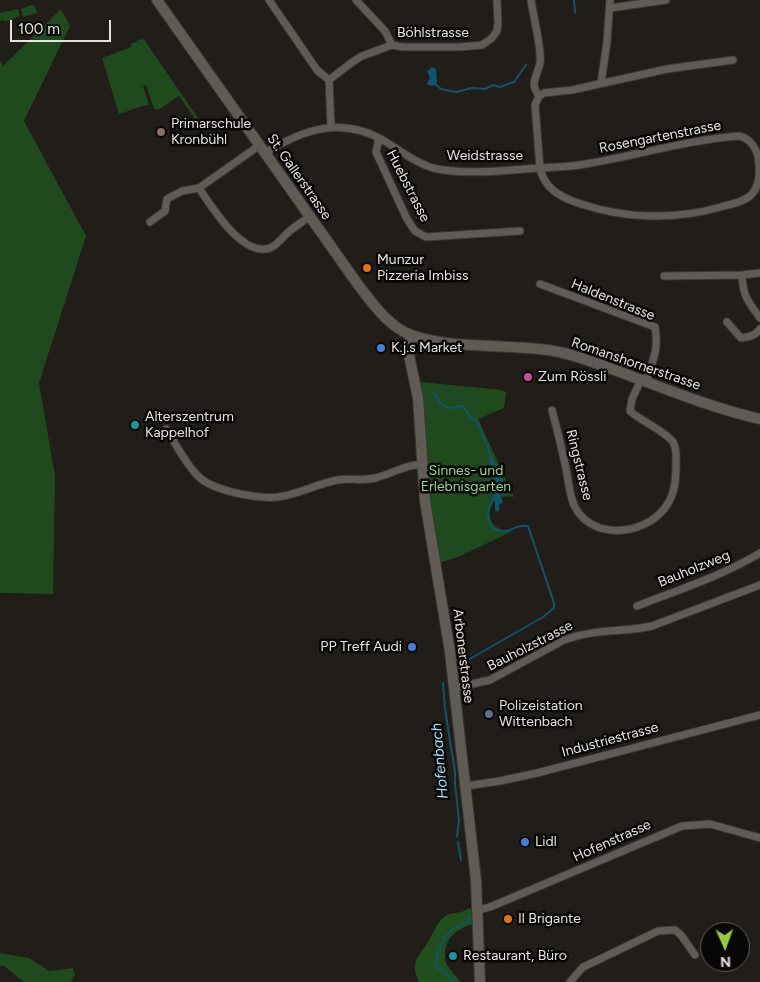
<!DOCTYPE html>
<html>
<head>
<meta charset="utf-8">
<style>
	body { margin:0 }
	#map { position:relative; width:760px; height:982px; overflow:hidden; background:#211d18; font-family:Figtree,sans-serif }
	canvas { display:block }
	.north { position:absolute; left:700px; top:922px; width:50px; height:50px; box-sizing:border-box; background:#090706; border:1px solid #615f5d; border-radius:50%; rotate:178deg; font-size:14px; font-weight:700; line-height:20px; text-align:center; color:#e6e2df }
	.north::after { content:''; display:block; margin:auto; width:18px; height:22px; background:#99cb36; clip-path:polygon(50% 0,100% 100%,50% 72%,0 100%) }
	.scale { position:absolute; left:10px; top:20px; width:101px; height:22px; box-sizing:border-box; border:2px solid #e6e2df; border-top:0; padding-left:6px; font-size:15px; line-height:18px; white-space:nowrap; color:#e6e2df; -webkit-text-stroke:4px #090706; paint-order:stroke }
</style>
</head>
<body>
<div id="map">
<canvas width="760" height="982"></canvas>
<div class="north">N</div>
<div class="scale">100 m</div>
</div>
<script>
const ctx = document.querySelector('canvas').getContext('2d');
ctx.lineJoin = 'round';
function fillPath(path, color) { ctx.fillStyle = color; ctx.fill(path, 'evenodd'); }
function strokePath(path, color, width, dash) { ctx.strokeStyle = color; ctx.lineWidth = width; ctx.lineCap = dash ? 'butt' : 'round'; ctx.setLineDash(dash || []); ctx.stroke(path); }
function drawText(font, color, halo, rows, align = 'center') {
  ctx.font = font + ' Figtree,sans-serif'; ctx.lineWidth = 5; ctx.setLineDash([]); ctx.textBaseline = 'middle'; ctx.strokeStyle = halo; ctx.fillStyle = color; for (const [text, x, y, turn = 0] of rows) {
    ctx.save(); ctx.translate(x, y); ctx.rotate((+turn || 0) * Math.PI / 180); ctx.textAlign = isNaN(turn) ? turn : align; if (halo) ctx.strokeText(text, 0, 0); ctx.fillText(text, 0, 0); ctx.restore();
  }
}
fillPath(new Path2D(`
	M31,5L35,6L37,13L23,17L21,9Z
	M18,9L20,16L5,22L4,20L0,21V13Z
	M61,9L70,26L24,121L86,236L39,383L55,476L53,594L0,593V61L3,66Z
	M143,38L198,118L196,120L179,96L158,110L154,109L146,85L143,86L149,105L143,106L119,114L102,58L131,47V44Z
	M421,382L501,390L506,392L504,408L478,419L514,497C486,490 477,531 513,531L458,557L438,563L430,498Z
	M0,953L29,958L49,971L73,968L75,974L71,982H24L4,966H0Z`), '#1f4a1d');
fillPath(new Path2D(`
	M469,908L472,910L474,924C458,928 444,938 445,956C445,958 445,962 446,963C450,970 456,976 461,982H419C409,960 419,958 429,940C434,932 436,924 444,917C451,911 461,915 469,908Z`), '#1f4f1c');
fillPath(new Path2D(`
	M432,67L436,69L437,83L433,86L428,85L427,83L430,78L427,71Z
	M489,450L509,494H503L500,496L503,501L501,504L498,505L500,508L498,512L495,510V502L493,498L496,487L490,467Z`), '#0e546e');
strokePath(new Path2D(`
	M574,0L575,13
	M434,83L441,89L456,92L472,88L485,89L493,85L500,87L514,82L526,65
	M432,392C438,397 441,408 450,408C454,408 458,406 463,406L471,418L477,421L489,451
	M468,660L543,617L554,608V603L528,526C516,524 515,530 505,531C484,532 486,509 494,498
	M443,683L445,709L455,772V784L459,820L457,837
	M458,842L461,860
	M453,982L447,973L437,968C433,956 444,936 454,928C458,925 464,924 469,922V917`), '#0e546e', 2);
const street = new Path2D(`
	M269,0L317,70L329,80
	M356,0L385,31L392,45
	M531,0C533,16 542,48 540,63C537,78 529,82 539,96
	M610,8L666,0
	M601,83L607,42L610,0
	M331,126L329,80L351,63L362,56L392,45L403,47H460L482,45L492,38L497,31L498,24L497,0
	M739,136C749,138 756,147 758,157C760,169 760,185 752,194C745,202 731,204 721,207C675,220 626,219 581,204C562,198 544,189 540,168C553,167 566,167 579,165C633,157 684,140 739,136Z
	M379,138L376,152L407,219L415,231L426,237L520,231
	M265,153C305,128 344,116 386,142C402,152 419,165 437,169C470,175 507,170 540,168L535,105L539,96L544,93L572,90L667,69L733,60
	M199,188C211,206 243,258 270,248C278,245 284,235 291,230C297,225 304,221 310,216
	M150,222L165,211L167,199L182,191L199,188L260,145
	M742,275C743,297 748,301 760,318
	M664,276L742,275L760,273
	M540,284L655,327C659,349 653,361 646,381
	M727,322L741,338C749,337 755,336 760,329
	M552,410C557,429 562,449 566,469C569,482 569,497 576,509C596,542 648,534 667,505C675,493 676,479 676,465C676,457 677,449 673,442C664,430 642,422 630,411L632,399L641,380
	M166,429C176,444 185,463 198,476C212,491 258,499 278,497C299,494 317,484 337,480C350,478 362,481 375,478C392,474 404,465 422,464
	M637,606C678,590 722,576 760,553
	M454,688L490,680L564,640C596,628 621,633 652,626L760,585
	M466,786L500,781L537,773L760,715
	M478,910L490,907L682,826L710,824L760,838
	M570,982L583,967L596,961L658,931L675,930L681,935L695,955`);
const secondary = new Path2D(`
	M157,0L359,286C373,304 389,327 411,335C452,350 510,343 554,351C577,355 598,364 620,372C666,389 712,408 760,419
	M411,335L408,348L409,355L418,398L425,501L450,652L476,880L480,982`);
strokePath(street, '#3b3734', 9);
strokePath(secondary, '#3b3734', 12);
strokePath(street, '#605b55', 7);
strokePath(secondary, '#605b55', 10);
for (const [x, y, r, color] of [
	[161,132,5,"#8d6e63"],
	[367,268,5,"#e8710a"],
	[381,348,5,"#3f7fe0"],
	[528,377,5,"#d1479c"],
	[135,425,5,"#0f9aa8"],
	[412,647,5,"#3f7fe0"],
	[489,714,5,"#5c6f8a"],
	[525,842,5,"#3f7fe0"],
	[508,919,5,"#e8710a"],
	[453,956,5,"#0f9aa8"]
]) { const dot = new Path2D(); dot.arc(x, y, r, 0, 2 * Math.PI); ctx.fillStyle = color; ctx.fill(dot); strokePath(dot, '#090706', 2); }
drawText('14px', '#e6e2df', '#090706', [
	["Böhlstrasse",433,33],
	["Rosengartenstrasse",660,137,-11],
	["Weidstrasse",485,156],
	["St. Gallerstrasse",299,177,55],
	["Huebstrasse",408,186,63],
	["Haldenstrasse",613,300,22],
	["Romanshornerstrasse",636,364,19],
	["Ringstrasse",579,465,76],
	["Bauholzweg",694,569,-22],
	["Bauholzstrasse",530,646,-27],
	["Arbonerstrasse",463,656,83],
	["Industriestrasse",610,740,-15],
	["Hofenstrasse",612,841,-24]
]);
drawText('14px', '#e6e2df', '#090706', [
	["Primarschule",171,124],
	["Kronbühl",171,140],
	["Munzur",377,260],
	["Pizzeria Imbiss",377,276],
	["K.j.s Market",391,348],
	["Zum Rössli",538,377],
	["Alterszentrum",145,417],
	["Kappelhof",145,433],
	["PP Treff Audi",402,647,"right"],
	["Polizeistation",499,706],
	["Wittenbach",499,722],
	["Lidl",535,842],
	["Il Brigante",518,919],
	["Restaurant, Büro",463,956]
], 'left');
drawText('14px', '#91d88c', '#090706', [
	["Sinnes- und",466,471],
	["Erlebnisgarten",466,487]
]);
drawText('italic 15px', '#a0dffd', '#090706', [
	["Hofenbach",440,761,-95]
]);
</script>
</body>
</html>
